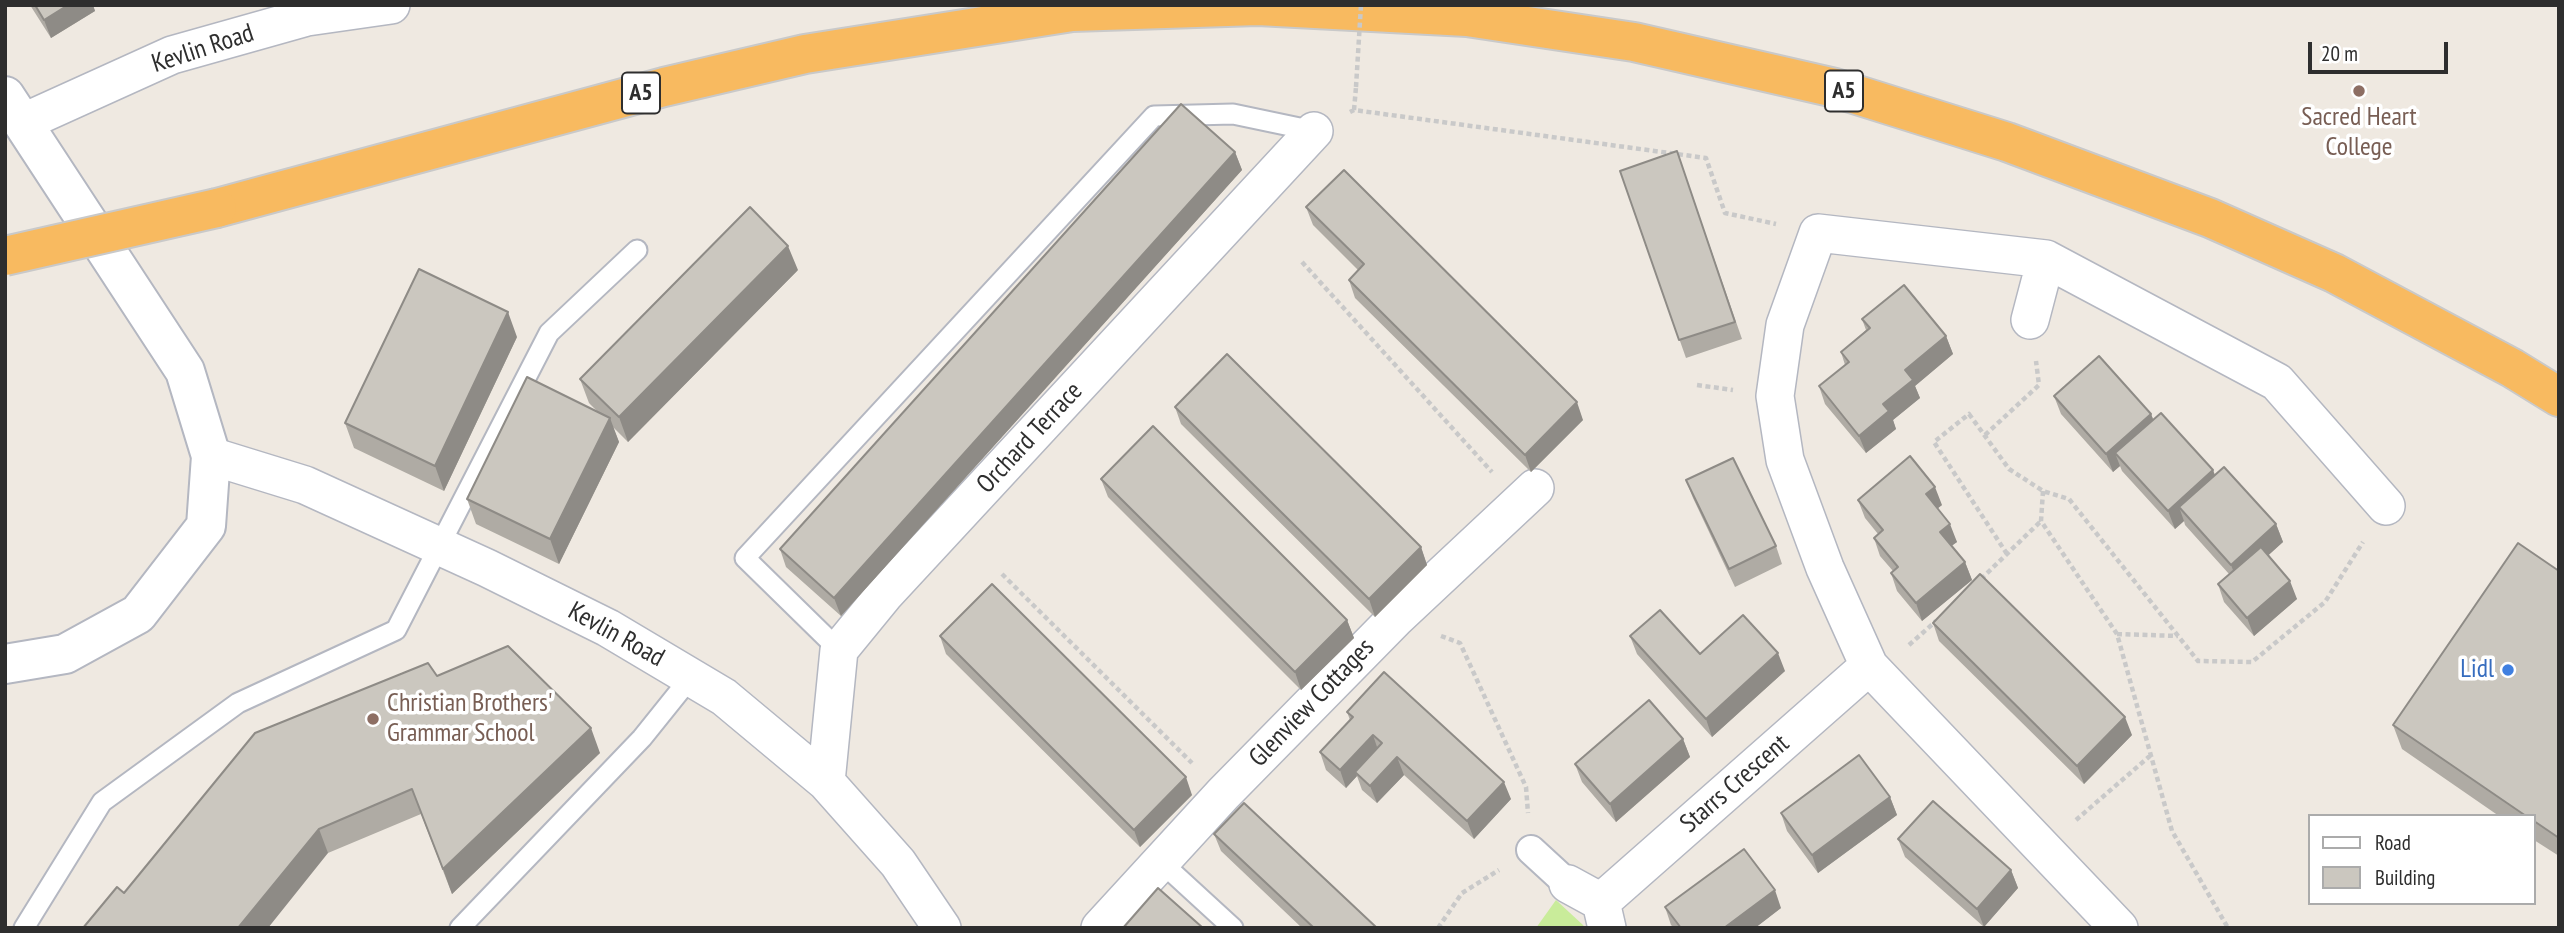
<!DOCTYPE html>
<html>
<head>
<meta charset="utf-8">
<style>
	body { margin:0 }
	#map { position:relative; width:2564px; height:933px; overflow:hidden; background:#efe9e1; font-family:"PT Sans Narrow",sans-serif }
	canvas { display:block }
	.frame { position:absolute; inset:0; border:7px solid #2e2e2e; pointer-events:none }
	.legend { position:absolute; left:2308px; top:814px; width:228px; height:91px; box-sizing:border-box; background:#fff; border:2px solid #ababab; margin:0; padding:9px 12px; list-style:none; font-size:21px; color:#2e2e2e }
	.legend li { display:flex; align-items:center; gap:14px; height:35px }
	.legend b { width:35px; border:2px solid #ababab }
	.scale { position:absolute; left:2308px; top:42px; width:140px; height:32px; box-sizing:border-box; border:4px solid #2e2e2e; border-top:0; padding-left:9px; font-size:21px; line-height:24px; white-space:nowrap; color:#2e2e2e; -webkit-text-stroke:5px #fff; paint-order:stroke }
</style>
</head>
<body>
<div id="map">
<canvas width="2564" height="933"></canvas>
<div class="frame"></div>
<ul class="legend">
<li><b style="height:9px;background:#fff"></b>Road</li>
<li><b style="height:19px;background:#cbc7bf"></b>Building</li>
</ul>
<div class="scale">20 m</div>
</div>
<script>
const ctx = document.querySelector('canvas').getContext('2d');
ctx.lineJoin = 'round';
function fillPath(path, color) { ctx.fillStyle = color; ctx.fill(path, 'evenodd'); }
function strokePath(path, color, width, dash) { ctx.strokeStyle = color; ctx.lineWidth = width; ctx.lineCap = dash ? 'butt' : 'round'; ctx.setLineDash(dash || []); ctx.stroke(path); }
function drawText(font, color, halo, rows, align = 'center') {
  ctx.font = font + ' "PT Sans Narrow",sans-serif'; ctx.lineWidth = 7; ctx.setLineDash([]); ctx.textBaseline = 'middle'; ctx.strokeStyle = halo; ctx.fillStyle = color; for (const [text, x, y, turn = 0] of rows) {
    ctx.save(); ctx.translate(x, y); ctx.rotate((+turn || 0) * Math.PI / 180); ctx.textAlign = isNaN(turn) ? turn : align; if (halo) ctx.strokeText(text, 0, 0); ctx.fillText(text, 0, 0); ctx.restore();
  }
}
fillPath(new Path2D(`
	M1556,900L1583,925L1585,928H1536Z`), '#c9ec9a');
const service = new Path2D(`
	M839,650L745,558L1154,116L1233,114L1314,131
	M1161,862L1233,928
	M24,928L102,802L238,703L396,630L549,333L637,250
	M460,928L642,738L691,677`);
const pedestrian = new Path2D(`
	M1531,850L1568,884`);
const minor = new Path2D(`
	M24,122L172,55L307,17L391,5
	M2030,320L2046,259
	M211,456L305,485L487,568L608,628L724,697L826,782L898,863L942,928
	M826,782L839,650L884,595L1314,131
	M1568,884L1601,902L1607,928
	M1601,902L1869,666
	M1100,928L1223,794L1395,619L1535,488
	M2119,928L1869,666L1825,568L1785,460L1775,396L1785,325L1818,233L2046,259L2277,382L2386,506`);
const tertiary = new Path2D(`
	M5,96L185,371L211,456L206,526L138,614L65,654L5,664`);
const trunk = new Path2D(`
	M217,208L664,87L805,54L1072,12L1258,6L1467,17L1634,42L1835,88L2007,142L2210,218L2334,273L2512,368L2559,397`);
strokePath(service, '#b4b7c1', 23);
strokePath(pedestrian, '#b4b7c1', 32);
strokePath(minor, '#b4b7c1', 40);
strokePath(tertiary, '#b4b7c1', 42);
strokePath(trunk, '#c9c9c9', 42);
strokePath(new Path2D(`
	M1354,110L1356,87
	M1350,112L1354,110L1706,158L1725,213L1776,224
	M1302,262L1492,472
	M1697,385L1733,390
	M1985,435L2039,385L2036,361
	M2043,491L2041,521L2117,634L2172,831L2228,928
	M2007,554L1934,442L1969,414L2009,469L2043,491L2069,499L2198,661L2252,662L2325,602L2363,542
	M1002,574L1192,763
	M1981,579L2041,521
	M2117,634L2178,636
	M1441,636L1460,643L1526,787L1528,813
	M1909,645L1936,621
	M2076,820L2151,755
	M1438,928L1462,893L1499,870`), '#c9c9c9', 4.5, [5, 3.5]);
strokePath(service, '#fff', 19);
strokePath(pedestrian, '#fff', 28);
strokePath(minor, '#fff', 37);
strokePath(tertiary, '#fff', 38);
strokePath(trunk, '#f8ba60', 38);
const trunkBridge = new Path2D(`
	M5,256L217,208`);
strokePath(trunkBridge, '#c9c9c9', 42, []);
strokePath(new Path2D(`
	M1356,87L1361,5`), '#c9c9c9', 4.5, [5, 3.5]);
strokePath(trunkBridge, '#f8ba60', 38);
fillPath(new Path2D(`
	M30,5H93L95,11L51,38Z
	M1235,152L1242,170L841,616L786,567L780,549Z
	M1683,169L1742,339L1686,358L1620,171Z
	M1306,207L1583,420L1531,472L1355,298L1349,280L1358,270L1313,225Z
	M798,270L628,442L613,427L619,442L559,564L476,524L467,499L598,412L589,403L580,379Z
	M1862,319L1946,336L1953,354L1915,386L1920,398L1893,420L1896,429L1866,453L1825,404L1819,386L1845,365L1841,352L1866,330Z
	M517,337L444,491L354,448L345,423Z
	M2054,396L2151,414L2153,419L2213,470L2215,475L2276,524L2283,542L2268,555L2297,599L2254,636L2224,602L2218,584L2229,574L2185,525L2184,521L2175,529L2122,471L2120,466L2113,472L2061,414Z
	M1175,407L1421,547L1427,565L1375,617L1181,424Z
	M1101,479L1347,620L1354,638L1301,690L1108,497Z
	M1686,480L1776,546L1782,564L1735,587L1693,498Z
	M1858,500L1942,505L1938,508L1957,542L1951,546L1965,562L1972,580L1922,621L1897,591L1891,573L1893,571L1880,556L1874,538L1878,534L1865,518Z
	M2559,571V856L2534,840V816H2499L2402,749L2393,725Z
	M1933,623L2132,735L2084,784L1939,641Z
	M940,636L1192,795L1140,847L946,654Z
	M1630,636L1700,654L1785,671L1712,737L1637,654Z
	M437,676L600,753L452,894L421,814L328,853L124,893Z
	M1347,712L1511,799L1474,839L1404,775L1377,803L1362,790L1357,776L1346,788L1326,770L1320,752L1350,720Z
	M1683,739L1690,757L1616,822L1582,782L1575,764Z
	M1890,797L1897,815L1818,873L1787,831L1781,813Z
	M1214,834L1377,928H1302L1221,851Z
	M1898,839L2011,870L2018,888L1984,927L1905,857Z
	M1665,907L1781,908L1755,928H1674L1671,925Z`), '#afaba4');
fillPath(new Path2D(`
	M68,5H93L95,11L51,38L44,20Z
	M1235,152L1242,170L841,616L834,598Z
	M788,246L798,270L628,442L619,417Z
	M508,312L517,337L444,491L435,466Z
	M1946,336L1953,354L1915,386L1920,398L1893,420L1896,429L1866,453L1859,436L1883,404L1905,370Z
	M1577,402L1583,420L1531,472L1525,455Z
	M2151,414L2158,432L2115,453L2120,466L2113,472L2106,454Z
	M610,418L619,442L559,564L550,539Z
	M2213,470L2219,488L2179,507L2184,521L2175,529L2168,511Z
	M1935,487L1942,505L1933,512L1926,494Z
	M1950,524L1957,542L1946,550L1940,532Z
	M2276,524L2283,542L2238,583L2231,565Z
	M1421,547L1427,565L1375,617L1369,599Z
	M1965,562L1972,580L1922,621L1916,603Z
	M2290,581L2297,599L2254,636L2247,618Z
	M1347,620L1354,638L1301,690L1295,672Z
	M1778,653L1785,671L1712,737L1706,719Z
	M2125,717L2132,735L2084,784L2077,766Z
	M591,728L600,753L452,894L443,869Z
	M1373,735L1379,753L1355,772L1357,776L1346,788L1340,770Z
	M1683,739L1690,757L1616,822L1610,804Z
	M1397,757L1404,775L1377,803L1370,786Z
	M1186,777L1192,795L1140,847L1134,830Z
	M1504,782L1511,799L1474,839L1467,821Z
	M1890,797L1897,815L1818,873L1812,855Z
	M319,829L328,853L268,928H238Z
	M2011,870L2018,888L1984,927L1977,909Z
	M1775,890L1781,908L1755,928H1724Z`), '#8e8b86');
const building = new Path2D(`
	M35,5H68L44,20Z
	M1181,104L1235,152L834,598L780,549Z
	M1677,151L1735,322L1679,340L1620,171Z
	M1344,170L1577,402L1525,455L1349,280L1364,264L1306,207Z
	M750,207L788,246L619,417L580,379Z
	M419,269L508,312L435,466L345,423Z
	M1904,285L1946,336L1905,370L1913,380L1883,404L1889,411L1859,436L1819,386L1849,362L1841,352L1870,328L1862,319Z
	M1227,354L1421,547L1369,599L1175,407Z
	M2099,356L2151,414L2106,454L2054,396Z
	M527,377L610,418L550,539L467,499Z
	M2161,413L2213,470L2168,511L2115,453Z
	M1153,426L1347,620L1295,672L1101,479Z
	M1910,456L1935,487L1926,494L1950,524L1940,532L1965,562L1916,603L1891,573L1898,567L1874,538L1883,530L1858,500Z
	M1733,458L1776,546L1729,569L1686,480Z
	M2224,467L2276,524L2231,565L2179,507Z
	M2518,543L2559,571V838L2534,821V816H2526L2393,725Z
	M2261,547L2290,581L2247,618L2218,584Z
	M1980,574L2125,717L2077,766L1933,623Z
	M992,584L1186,777L1134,830L940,636Z
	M1660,610L1700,654L1743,615L1778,653L1706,719L1630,636Z
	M508,646L591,728L443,869L412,789L319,829L238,928H83L117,887L124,893L255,733L428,663L437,676Z
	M1384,672L1504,782L1467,821L1397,757L1370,786L1355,772L1382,743L1373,735L1340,770L1320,752L1353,717L1347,712Z
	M1649,700L1683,739L1610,804L1575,764Z
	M1859,755L1890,797L1812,855L1781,813Z
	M1933,801L2011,870L1977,909L1898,839Z
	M1244,803L1377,928H1314L1214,834Z
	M1744,849L1775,890L1724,928H1681L1665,907Z
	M1158,888L1203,928H1123Z`);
fillPath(building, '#cbc7bf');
strokePath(building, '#8e8b86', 2);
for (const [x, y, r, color] of [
	[2359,91,7,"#8d6e63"],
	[2508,670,7,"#3f7fe0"],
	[373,719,7,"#8d6e63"]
]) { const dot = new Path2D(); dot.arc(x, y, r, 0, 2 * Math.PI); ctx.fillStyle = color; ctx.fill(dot); strokePath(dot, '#fff', 2.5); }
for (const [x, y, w] of [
	[1844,91,38],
	[641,93,38]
]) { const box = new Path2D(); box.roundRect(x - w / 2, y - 20.5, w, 41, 5); ctx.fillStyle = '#fff'; ctx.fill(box); strokePath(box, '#2e2e2e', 2); }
drawText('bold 24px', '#2e2e2e', null, [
	["A5",1844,91],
	["A5",641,93]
]);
drawText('26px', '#2e2e2e', '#fff', [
	["Kevlin Road",203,49,-18],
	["Orchard Terrace",1030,438,-47],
	["Kevlin Road",616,635,29],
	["Glenview Cottages",1312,703,-46],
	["Starrs Crescent",1735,784,-41]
]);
drawText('26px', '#785e54', '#fff', [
	["Sacred Heart",2359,118],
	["College",2359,148],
	["Christian Brothers'",387,704,"left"],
	["Grammar School",387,734,"left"]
]);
drawText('26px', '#366cbe', '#fff', [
	["Lidl",2494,670]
], 'right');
</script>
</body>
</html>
